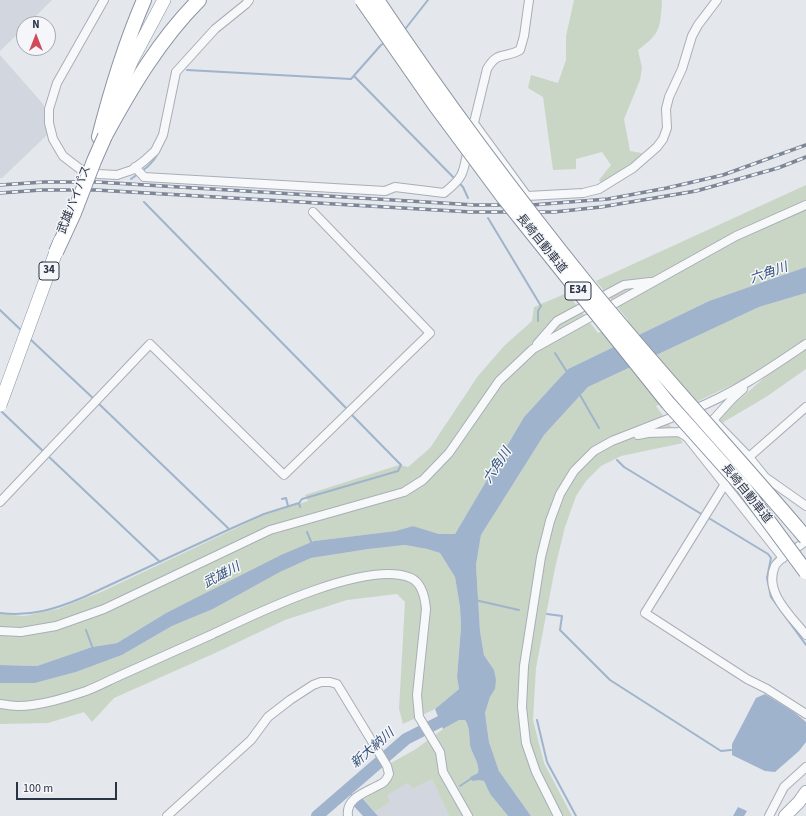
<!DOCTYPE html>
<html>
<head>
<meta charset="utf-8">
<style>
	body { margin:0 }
	#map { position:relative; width:806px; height:816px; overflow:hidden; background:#e4e7ec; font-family:"Source Sans 3",sans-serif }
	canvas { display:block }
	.north { position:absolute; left:16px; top:16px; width:40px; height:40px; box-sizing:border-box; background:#f4f6f9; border:1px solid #a4a8b1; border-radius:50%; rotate:0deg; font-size:11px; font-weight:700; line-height:16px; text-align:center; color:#2b3445 }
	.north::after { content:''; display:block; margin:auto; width:14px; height:18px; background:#d1495b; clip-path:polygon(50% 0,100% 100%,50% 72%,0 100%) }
	.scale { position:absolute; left:16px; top:782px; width:101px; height:18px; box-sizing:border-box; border:2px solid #2b3445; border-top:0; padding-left:5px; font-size:12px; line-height:14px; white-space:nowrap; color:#2b3445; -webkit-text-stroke:3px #f4f6f9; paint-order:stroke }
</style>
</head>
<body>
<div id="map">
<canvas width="806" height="816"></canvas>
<div class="north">N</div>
<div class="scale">100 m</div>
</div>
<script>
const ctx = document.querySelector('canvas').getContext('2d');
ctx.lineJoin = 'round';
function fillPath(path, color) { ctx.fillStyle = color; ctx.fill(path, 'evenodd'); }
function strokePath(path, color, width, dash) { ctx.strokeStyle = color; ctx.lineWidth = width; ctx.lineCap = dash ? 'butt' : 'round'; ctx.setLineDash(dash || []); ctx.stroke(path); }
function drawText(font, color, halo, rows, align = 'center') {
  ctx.font = font + ' "Source Sans 3","Noto Sans JP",sans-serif'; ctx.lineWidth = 3; ctx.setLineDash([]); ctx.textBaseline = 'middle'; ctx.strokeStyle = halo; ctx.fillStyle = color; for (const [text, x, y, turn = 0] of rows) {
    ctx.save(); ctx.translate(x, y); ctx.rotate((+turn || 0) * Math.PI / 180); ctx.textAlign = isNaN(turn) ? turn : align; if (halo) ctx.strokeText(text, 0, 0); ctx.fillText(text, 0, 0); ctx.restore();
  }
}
fillPath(new Path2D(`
	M0,0H52L28,24H24V28L0,51Z
	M0,55L43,104L46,113L47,135L2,178H0Z
	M432,779L449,816H378L375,812L390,802L386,795L408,783L413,789Z`), '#d2d6de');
fillPath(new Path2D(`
	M574,0H661L662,1C660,28 661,33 638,50L642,68L640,80L624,119L630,151L642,153L630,168L603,185L599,180L611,165L602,152L576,159V169L553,170L543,97L528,88L531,75L558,83L566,60V36Z
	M806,185V267L709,301L568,369L524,417L455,534H439L413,526L397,531L314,541L166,613L117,643L92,647L37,666L0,665V614L24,616L58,609L101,592L264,515L308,501L305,495L399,465L408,467L430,448L478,376L504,346L532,321L534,307L567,293L598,333L628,320L596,281Z
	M806,293V369L766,397L722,423L718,418L764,378L759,372L696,402L689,393L656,406L683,443L621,456L601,466L586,481L576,496L565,527L555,568L536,668L533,720L544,763L572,816H531L499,771L489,742L485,713L490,697L495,689L494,670L484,655L480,631L476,565L481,535L544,435L588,387L759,307Z
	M405,545L427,549L440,553L455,577L460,607L461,627L457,677L459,689L435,709L403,724L399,709L405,602L397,594L347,600L285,620L213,654L114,698L92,722L84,712L48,723L0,724V683H35L76,672L122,655L172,626L213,609L280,572L311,558L369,549Z
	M459,720H465C470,728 469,737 470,745C472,755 480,763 478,773L470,777L484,781L490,794L508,816H449L432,779L413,789L408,783L387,795L390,802L375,812L362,797L387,785L394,776L391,763L416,749L443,729Z`), '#c9d6c5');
fillPath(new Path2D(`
	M806,267V293L759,307L588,387L544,435L481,535L476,565L480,631L484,655L494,670L496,680L495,689L490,697L485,713L489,742L499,771L531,816H508L490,794L484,781L479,780L472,781L470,777L478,773C480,763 472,755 470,745C469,737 470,727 465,720H459L443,729L435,709L459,689L457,677L461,627L460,607L455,577L440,553L427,549L405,545L369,549L311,558L280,572L213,609L172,626L122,655L76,672L35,683H0V665L37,666L92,647L117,643L166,613L281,555L314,541L396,531L413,526L439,534H455L524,417L568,369L709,301Z
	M765,694L794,712L806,722V742L799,751L775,772L765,771L732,755V744L756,698Z
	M357,792L378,816H363L348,800Z
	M738,807L747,811L744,816H733Z`), '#9fb4cc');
strokePath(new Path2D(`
	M403,30L406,28L428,0
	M187,70L351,79L381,45L386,42
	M354,76L456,180
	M142,171C151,165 158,156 162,145
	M131,179L138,174
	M459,183L463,187L468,198
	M144,202L347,409
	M488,218L541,306L538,311V321
	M0,310L22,331
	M30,339L95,400
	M555,353L567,372
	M580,395L599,428
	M98,403L229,529
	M0,410L44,452
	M47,455L160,562
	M617,460L624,467L703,515
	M282,499L286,498L288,506
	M299,503L302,499L398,471L401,465L350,413
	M707,517L768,554L771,558L767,578L771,597L806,645
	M307,532L312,544
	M475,600L519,610
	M0,613C30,617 56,609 84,597L230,529L264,514L299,503L300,507
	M547,614L562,616L560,630L610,680L721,751L731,750
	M86,630L93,649
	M537,720L547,762L576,816
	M460,786L472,778
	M347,789L354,798`), '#9fb4cc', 2);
strokePath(new Path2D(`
	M317,816L406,739L455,714`), '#9fb4cc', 12);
const minor = new Path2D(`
	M104,0L57,83L49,109V123L53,139L63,156L80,169L98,174L117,175L132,170L144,161L155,151L163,135L176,72L215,29L246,4L249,0
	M473,122L527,196L583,193L599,189L633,168L657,147L663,139L667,128L666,109L669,97L682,69L692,36L698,25L717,0
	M471,135L487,69C498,50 505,59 520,50L524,36L529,0
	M135,167L144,177L385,191L395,187L444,193C465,176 463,173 468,148
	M537,344L557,321L624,285L650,282
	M806,407L749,457L765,477L806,506
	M692,410C733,394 769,369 806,344
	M713,420L749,457
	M679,432L687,437L783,558
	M638,435L648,433L679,432L713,420L732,399L743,389
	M725,484L645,613L747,679L767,689L806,714
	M0,502L150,344L284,475L430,333L313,212
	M806,541C800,546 777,560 775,566C763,592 792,617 806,635
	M0,631L21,632L56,626L104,609L270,530L404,492L423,480L449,453L499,381L533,349L736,236L806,205
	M0,704C6,705 12,706 18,706C40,706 65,698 86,691C97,687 108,681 119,676C150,662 182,648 213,634C255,614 367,559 411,578C422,583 425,598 426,609L417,695L419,717L440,752L443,772L468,816
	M167,816L251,740L268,717L290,700L313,685L321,682H330L337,684L387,766L389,774C388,777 386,780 384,782C371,791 345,796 348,816
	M558,816L536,772L526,743L522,707L524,666L541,557L550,521L560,494L574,471L594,451L612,441L681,414
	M769,816L784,787L806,767`);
const primary = new Path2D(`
	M785,816L799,802L806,792`);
const trunk = new Path2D(`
	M112,106L132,60L164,0`);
const motorway = new Path2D(`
	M105,136C131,88 160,39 199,0
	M99,137C111,90 125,44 144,0`);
strokePath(minor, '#a9aeb7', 10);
strokePath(primary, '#a3abb8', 14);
strokePath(trunk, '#8b94a3', 14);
strokePath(motorway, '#8b94a3', 16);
strokePath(minor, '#f7f8fa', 8);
strokePath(primary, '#fff', 12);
strokePath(trunk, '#fff', 13);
strokePath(motorway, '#fff', 14);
const rail = new Path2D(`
	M0,185L44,182H97L475,205H532L569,202L608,199L667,188L723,175L806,145
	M0,193L41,190H96L471,212H554L601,207L696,191L778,168L806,157`);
strokePath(rail, '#7d8696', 3.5);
strokePath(rail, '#f4f6f9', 2, [6]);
const trunkBridge = new Path2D(`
	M0,405L60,241`);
const motorwayBridge = new Path2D(`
	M362,0L435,105L504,198L668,403L744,488L806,572
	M377,0C443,99 514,194 589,287C659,373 735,454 806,538
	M56,252L74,213L94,161L105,136`);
strokePath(trunkBridge, '#8b94a3', 14, []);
strokePath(motorwayBridge, '#8b94a3', 16, []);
strokePath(trunkBridge, '#fff', 13);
strokePath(motorwayBridge, '#fff', 14);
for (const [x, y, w] of [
	[49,271,20],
	[578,291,26]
]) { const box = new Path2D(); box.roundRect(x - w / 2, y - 9, w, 18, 3); ctx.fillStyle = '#f4f6f9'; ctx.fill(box); strokePath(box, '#2b3445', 1); }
drawText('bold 11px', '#2b3445', null, [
	["34",49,271],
	["E34",578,291]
]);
drawText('12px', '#2b3445', '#f4f6f9', [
	["武雄バイパス",75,200,-69],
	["長崎自動車道",541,244,51],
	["長崎自動車道",746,494,51]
]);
drawText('italic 13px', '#34527a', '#f4f6f9', [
	["六角川",769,274,-19],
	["六角川",498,466,-57],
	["武雄川",222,576,-28],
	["新大納川",373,749,-41]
]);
</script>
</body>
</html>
